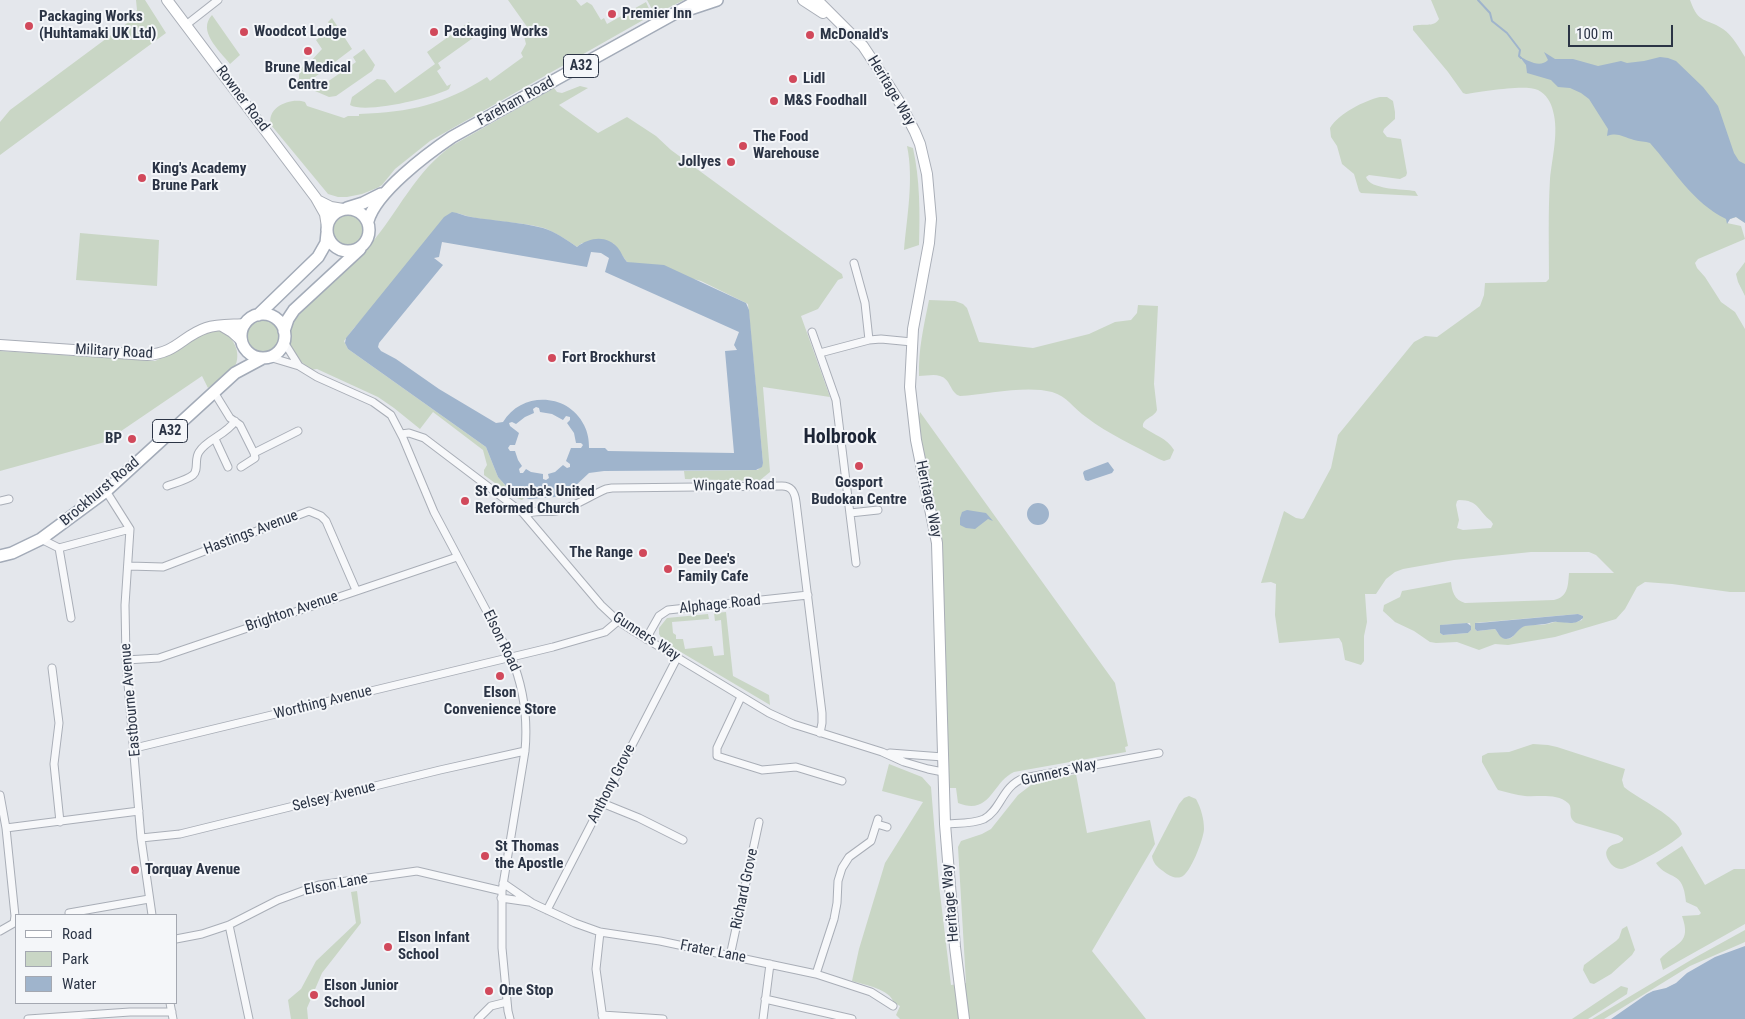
<!DOCTYPE html>
<html>
<head>
<meta charset="utf-8">
<style>
	body { margin:0 }
	#map { position:relative; width:1745px; height:1019px; overflow:hidden; background:#e4e7ec; font-family:"Roboto Condensed",sans-serif }
	canvas { display:block }
	.legend { position:absolute; left:15px; top:914px; width:162px; height:90px; box-sizing:border-box; background:#f4f6f9; border:1px solid #a4a8b1; margin:0; padding:6px 9px; list-style:none; font-size:15px; color:#2b3445 }
	.legend li { display:flex; align-items:center; gap:10px; height:25px }
	.legend b { width:25px; border:1px solid #a4a8b1 }
	.scale { position:absolute; left:1568px; top:25px; width:105px; height:22px; box-sizing:border-box; border:2px solid #2b3445; border-top:0; padding-left:6px; font-size:15px; line-height:18px; white-space:nowrap; color:#2b3445; -webkit-text-stroke:4px #f4f6f9; paint-order:stroke }
</style>
</head>
<body>
<div id="map">
<canvas width="1745" height="1019"></canvas>
<ul class="legend">
<li><b style="height:6px;background:#fff"></b>Road</li>
<li><b style="height:14px;background:#c9d6c5"></b>Park</li>
<li><b style="height:14px;background:#9fb4cc"></b>Water</li>
</ul>
<div class="scale">100 m</div>
</div>
<script>
const ctx = document.querySelector('canvas').getContext('2d');
ctx.lineJoin = 'round';
function fillPath(path, color) { ctx.fillStyle = color; ctx.fill(path, 'evenodd'); }
function strokePath(path, color, width, dash) { ctx.strokeStyle = color; ctx.lineWidth = width; ctx.lineCap = dash ? 'butt' : 'round'; ctx.setLineDash(dash || []); ctx.stroke(path); }
function drawText(font, color, halo, rows, align = 'center') {
  ctx.font = font + ' "Roboto Condensed",sans-serif'; ctx.lineWidth = 4; ctx.setLineDash([]); ctx.textBaseline = 'middle'; ctx.strokeStyle = halo; ctx.fillStyle = color; for (const [text, x, y, turn = 0] of rows) {
    ctx.save(); ctx.translate(x, y); ctx.rotate((+turn || 0) * Math.PI / 180); ctx.textAlign = isNaN(turn) ? turn : align; if (halo) ctx.strokeText(text, 0, 0); ctx.fillText(text, 0, 0); ctx.restore();
  }
}
fillPath(new Path2D(`
	M136,0H145L166,33L0,155V122L10,110L130,21L137,10Z
	M508,0H576L581,6L587,2L592,5L601,20L604,18L607,24L646,2L652,15L430,141L395,169L382,185L377,188L362,194L347,197H338L328,194L271,125C266,107 291,97 305,102L307,106L344,118L348,116H359V114C411,112 443,105 487,77L490,81L523,57L521,53L526,44L524,36L530,31Z
	M647,0H684L662,11L660,10L654,13Z
	M1431,0H1690C1699,25 1705,17 1723,29C1733,36 1739,48 1745,57V198L1726,183L1709,165L1704,156L1699,142L1693,133L1689,130L1675,125L1668,114L1606,82L1586,76L1566,78L1548,70L1537,68L1520,58L1534,71L1548,74L1564,81H1594L1647,108L1662,117L1671,128L1683,134L1686,138L1710,174L1745,208V223L1736,217L1730,219L1727,223L1741,226L1745,239L1698,259L1695,263L1697,268L1705,277L1721,302L1735,312L1745,329V592H1730L1672,584L1645,582L1637,587L1625,609L1616,619L1555,637L1508,645L1495,644L1479,650L1457,642L1436,643L1430,642L1414,631L1395,622L1383,611L1384,605L1400,597L1402,591L1451,582C1452,591 1454,600 1465,603L1554,600C1568,597 1568,586 1569,573H1614L1596,555L1589,552H1531L1454,560L1403,569L1395,572L1386,579L1376,594H1365L1367,622L1364,636V661L1361,665L1345,660L1342,643L1339,638L1279,643L1275,615L1276,584L1271,582L1261,583L1284,511L1296,518L1302,519L1304,518L1331,468L1338,435L1414,342L1425,336L1437,337L1480,306L1484,295L1485,283L1546,282L1549,279C1549,246 1548,212 1550,179C1552,158 1559,132 1553,111C1551,102 1546,94 1538,90C1524,84 1482,92 1466,94L1463,93L1448,72L1413,30V26C1422,23 1434,28 1439,19ZM1459,500C1479,500 1478,511 1491,521L1493,524L1491,528L1463,530L1457,528L1459,520L1456,505L1457,501ZM1578,614L1583,616L1582,620C1570,625 1565,621 1555,622C1553,622 1549,624 1547,624C1540,626 1532,624 1524,626C1516,628 1515,640 1506,639C1500,638 1498,632 1495,629L1477,631L1475,629V623ZM1470,623L1471,630L1468,633L1443,635L1440,633L1441,625Z
	M212,15L240,55L230,64C219,50 197,31 212,15Z
	M332,18L352,49L307,83L300,86L297,79H299V69L310,62L322,49L316,40L329,30L328,28L330,26L328,22Z
	M469,22L474,30L477,28L480,33L438,63L441,68L437,71L447,86L451,84L449,89C433,98 365,114 350,105L352,97L377,79L385,80L395,93L435,64L427,52Z
	M364,49L375,65L372,71L336,96L329,97L315,91L313,87L316,83L320,87L356,62L353,57Z
	M580,86L588,88L559,105L598,133L627,117L656,136L671,150L779,229L842,274L843,278L838,280L818,309L801,316L830,397L763,387L770,472L759,481L685,479L684,471L756,470H758L763,463L748,304L701,281L627,262L613,243H582L577,247C567,240 555,232 544,228C515,220 485,223 457,213L354,328L344,341L348,349L486,447L498,477L506,486L524,498L522,500L514,497L484,475V470L487,465L483,450L433,412L420,429L394,408L378,397L317,369L310,370C298,360 281,339 292,323C300,312 308,309 314,295C332,279 353,264 369,246C398,213 415,171 453,145L554,88L557,92L562,93Z
	M1380,97H1387L1393,101L1395,112V119L1384,129L1383,132L1387,137L1401,139L1407,173L1406,176L1400,179L1369,175L1366,177C1370,190 1403,189 1415,191L1418,196L1361,193L1359,191L1354,174L1342,164L1337,146L1331,137L1330,128C1339,113 1364,101 1380,97Z
	M907,146L913,148C920,180 920,212 919,245L904,250C907,216 914,179 907,146Z
	M333 231a16 16 0 1 1 32 0a16 16 0 1 1-32 0Z
	M80,233L159,240L157,286L76,280Z
	M1745,262V296L1738,282L1736,274Z
	M929,300L955,301L963,304L967,308L979,342L1033,348L1089,334L1115,322L1131,320L1137,313L1138,305L1158,306L1154,384L1157,410C1154,418 1142,418 1143,427C1154,435 1167,438 1174,450L1170,459L1164,461L1159,459C1135,446 1108,434 1086,417C1074,409 1067,396 1052,392C1027,385 987,394 960,396C950,393 951,379 940,376C934,374 926,376 919,376C918,350 924,325 929,300Z
	M247 336a16 16 0 1 1 32 0a16 16 0 1 1-32 0Z
	M217,330C233,333 243,354 234,368C228,377 217,382 208,388L202,376L105,442L0,471V351L155,361L179,350L201,334Z
	M920,412L1115,683L1128,746L1125,747L1126,752L1014,772C992,782 991,816 958,803L956,788H949L942,549C941,534 938,519 935,503C928,477 913,439 920,412Z
	M726,612L733,676L769,695L770,705L664,642L659,634V628L667,618L708,614L709,619L672,622L673,633L676,635V639H683L685,649L712,646L714,656L724,655L721,620L715,621L714,613Z
	M1533,744L1548,745L1557,747L1625,769L1622,780L1624,787C1639,800 1678,816 1682,834C1678,841 1629,869 1621,869C1616,869 1611,865 1609,861C1607,858 1605,853 1607,850C1610,843 1619,845 1623,840V838L1618,835L1576,823C1566,817 1574,808 1568,803C1557,793 1538,797 1525,796C1516,795 1507,792 1498,790L1496,787L1482,762V756L1488,753L1509,752Z
	M889,764L922,777L931,787L939,885L951,985L966,983L958,847L961,841L982,834L991,829L1018,795L1031,785L1076,774L1087,833L1150,820L1155,844L1092,951L1146,1019H900L896,1015L900,1006L894,1003C890,989 865,985 852,981L859,949L885,863L923,802L882,791Z
	M1189,796L1196,799C1201,808 1204,819 1204,829C1204,838 1190,875 1181,877C1174,879 1168,875 1163,871C1157,867 1153,863 1152,856L1179,804L1184,798Z
	M1682,846L1705,885L1734,869H1745V924L1663,970L1660,959C1676,942 1692,944 1682,916L1699,915L1701,913L1697,907L1686,902C1683,868 1669,882 1656,863Z
	M357,891L361,923L322,973L307,1008L308,1019H291L288,1000L301,989L316,961L356,923L351,892Z
	M1627,926L1635,950L1632,955L1611,974L1594,984L1590,983L1583,970L1584,965L1616,941L1619,938L1622,929Z
	M1745,930V942L1690,966L1604,1019H1592L1696,957Z
	M1621,986L1628,988L1627,994L1588,1019H1572Z`), '#c9d6c5');
fillPath(new Path2D(`
	M1544,52L1555,59H1573L1598,66L1621,61L1627,63L1644,61L1660,57L1668,58L1676,61L1703,87L1718,106L1734,153L1739,161L1745,164V223L1736,217L1730,219L1727,224L1726,219C1693,203 1674,170 1650,143C1645,141 1640,142 1634,140C1623,137 1618,132 1607,136L1608,129L1589,99L1581,93L1570,88L1558,87L1551,80L1527,73L1526,65L1519,56C1528,61 1540,68 1548,60Z
	M452,212C459,213 464,216 471,217C496,221 519,222 543,228C554,231 567,240 577,247C590,237 607,235 618,248C622,253 623,258 627,262L664,265L746,303L749,310L763,463L762,467L756,470L604,471L589,473L573,488L555,497L529,499L518,495L506,486L498,477L486,447L348,349L345,343L346,338L444,217ZM442,242L587,267L591,252L601,253L609,258L605,272L739,332L734,345L737,350L725,351L734,453L608,451L605,448H589C589,440 588,433 584,425C568,393 522,391 503,422L496,423L439,389L396,359L381,351L378,347L379,343L443,265L434,258L439,257ZM536,407L539,408L540,412L552,414L563,420L566,416L570,417V420L567,423L574,433L576,443H581L583,445L581,448H571L566,461L570,464V467L567,468L563,465L555,472L548,474L549,478L546,480L543,479V474L531,472L526,469L523,473H520L519,469L522,466L518,460L515,451H510L508,448L510,445H515L519,433L510,426L509,423L512,422L516,424L525,417L534,413L533,409Z
	M1108,462L1114,470L1112,473L1088,481L1085,480L1083,473L1084,471Z
	M1027 514a11 11 0 1 1 22 0a11 11 0 1 1-22 0Z
	M967,510L986,513L993,521L988,519L975,529L966,528L960,525V518L962,512Z
	M1578,614L1583,616V618C1575,626 1566,622 1557,622C1553,621 1549,624 1545,624C1539,625 1532,625 1525,626C1517,628 1515,639 1506,639C1500,639 1498,632 1495,629L1477,631L1475,629V623H1479Z
	M1467,623L1471,626V630L1468,633L1443,635L1440,633V625Z
	M1745,946V1019H1611L1647,994L1653,991L1666,988L1676,983L1687,973L1715,957Z`), '#9fb4cc');
strokePath(new Path2D(`
	M1478,0L1490,13L1492,21L1507,33L1520,50L1519,56L1521,58`), '#9fb4cc', 2);
const street = new Path2D(`
	M186,25L218,0
	M854,263L865,303L869,340
	M812,332L836,400L856,563
	M284,342L299,366
	M820,353L869,340L881,339L912,342
	M269,357L299,366L317,377L373,402L391,415L403,438L434,512L511,657C524,688 528,718 525,751L502,891V948L508,1011L510,1019
	M214,392L230,418L240,425L254,453
	M401,434L409,433L424,438L523,513L601,605L618,621L635,632L769,713L793,724L882,752L904,762L928,769L943,772
	M215,439L228,467
	M254,453L298,431
	M241,467L255,458L254,453
	M167,486C175,483 187,480 193,475C199,470 194,459 199,452C207,439 226,435 235,421
	M106,491L130,529L125,605L126,660L141,838L152,915
	M0,501L9,499
	M850,513L878,510
	M526,515C533,509 546,513 556,511C574,508 589,496 606,489L612,488L782,486C792,486 795,493 796,502L822,713V723L820,733
	M41,539L59,548
	M59,548L130,529
	M59,548L71,618
	M129,566L163,567L309,511L321,516L326,521L356,590
	M646,639L659,616L668,610L808,595
	M126,660L159,658L457,557
	M52,668L59,723L54,764L60,822
	M741,697L717,748V756L762,770L796,767L842,781
	M135,748L553,647L605,632L618,621
	M890,753L943,757
	M0,795L6,828L15,916L14,923L0,931
	M602,803L639,818L683,840
	M877,824L887,827
	M945,824C957,823 973,824 984,819C1001,810 1002,786 1024,778L1159,753
	M6,828L139,811
	M141,838L180,834L440,770L525,751
	M503,883L532,903L575,923L600,932L660,941L816,974L871,992L893,1006
	M501,898L529,902
	M547,910L677,658
	M69,913L149,899
	M229,925L249,1019
	M600,932L596,969L603,1019
	M176,939L202,934L229,925L278,900L319,885L417,871L502,891
	M730,956L759,822
	M816,974L834,919L837,903L838,881L842,868L849,857L871,841L878,819
	M765,999L852,1019
	M170,1003L173,1019
	M602,1015L663,1019
	M28,1019L130,1012H172
	M478,1019L491,1006L507,1002
	M763,1019L770,964`);
const secondary = new Path2D(`
	M167,0L316,198L325,214L327,227
	M803,0L823,13
	M817,0L863,46L877,67L900,103L915,132L920,144L927,174L931,219L929,243L913,329L910,387L916,440L937,543L945,824L955,947L964,1019
	M319,201L331,207L343,209
	M222,326L232,332L242,341
	M0,345L147,355C177,353 182,336 206,328C218,324 233,325 245,324`);
const primary = new Path2D(`
	M690,9L717,0
	M347,208L363,203L381,194
	M327 230a21 21 0 1 1 42 0a21 21 0 1 1-42 0Z
	M368,221C376,192 427,154 452,137L699,0
	M241 336a22 22 0 1 1 44 0a22 22 0 1 1-44 0Z
	M258,315L318,257L326,243L327,233
	M284,331L288,319L294,310L360,249
	M0,556L12,553L41,539L106,491L235,373L263,358`);
strokePath(street, '#a9aeb7', 9);
strokePath(secondary, '#a9aeb7', 12);
strokePath(primary, '#a3abb8', 14);
strokePath(street, '#f7f8fa', 7);
strokePath(secondary, '#fff', 10);
strokePath(primary, '#fff', 11);
for (const [x, y, r, color] of [
	[612,14,5,"#d1495b"],
	[29,26,5,"#d1495b"],
	[244,32,5,"#d1495b"],
	[434,32,5,"#d1495b"],
	[810,35,5,"#d1495b"],
	[308,51,5,"#d1495b"],
	[793,79,5,"#d1495b"],
	[774,101,5,"#d1495b"],
	[743,146,5,"#d1495b"],
	[731,162,5,"#d1495b"],
	[142,178,5,"#d1495b"],
	[552,358,5,"#d1495b"],
	[132,439,5,"#d1495b"],
	[859,466,5,"#d1495b"],
	[465,501,5,"#d1495b"],
	[643,553,5,"#d1495b"],
	[668,569,5,"#d1495b"],
	[500,676,5,"#d1495b"],
	[485,856,5,"#d1495b"],
	[135,870,5,"#d1495b"],
	[388,947,5,"#d1495b"],
	[489,991,5,"#d1495b"],
	[314,995,5,"#d1495b"]
]) { const dot = new Path2D(); dot.arc(x, y, r, 0, 2 * Math.PI); ctx.fillStyle = color; ctx.fill(dot); strokePath(dot, '#f4f6f9', 2); }
for (const [x, y, w] of [
	[581,66,35],
	[170,431,35]
]) { const box = new Path2D(); box.roundRect(x - w / 2, y - 11.5, w, 23, 4); ctx.fillStyle = '#f4f6f9'; ctx.fill(box); strokePath(box, '#2b3445', 1); }
drawText('bold 14px', '#2b3445', null, [
	["A32",581,66],
	["A32",170,431]
]);
drawText('bold 15px', '#2b3445', '#f4f6f9', [
	["Premier Inn",622,14],
	["Packaging Works",39,17],
	["(Huhtamaki UK Ltd)",39,34],
	["Woodcot Lodge",254,32],
	["Packaging Works",444,32],
	["McDonald's",820,35],
	["Brune Medical",308,68,"center"],
	["Centre",308,85,"center"],
	["Lidl",803,79],
	["M&S Foodhall",784,101],
	["The Food",753,137],
	["Warehouse",753,154],
	["Jollyes",721,162,"right"],
	["King's Academy",152,169],
	["Brune Park",152,186],
	["Fort Brockhurst",562,358],
	["BP",122,439,"right"],
	["Gosport",859,483,"center"],
	["Budokan Centre",859,500,"center"],
	["St Columba's United",475,492],
	["Reformed Church",475,509],
	["The Range",633,553,"right"],
	["Dee Dee's",678,560],
	["Family Cafe",678,577],
	["Elson",500,693,"center"],
	["Convenience Store",500,710,"center"],
	["St Thomas",495,847],
	["the Apostle",495,864],
	["Torquay Avenue",145,870],
	["Elson Infant",398,938],
	["School",398,955],
	["Elson Junior",324,986],
	["School",324,1003],
	["One Stop",499,991]
], 'left');
drawText('15px', '#2b3445', '#f4f6f9', [
	["Heritage Way",891,91,59],
	["Rowner Road",242,99,53],
	["Fareham Road",516,102,-29],
	["Military Road",114,352,3],
	["Wingate Road",734,486,-1],
	["Brockhurst Road",100,492,-40],
	["Heritage Way",928,499,78],
	["Hastings Avenue",251,533,-21],
	["Alphage Road",720,605,-6],
	["Brighton Avenue",292,612,-19],
	["Gunners Way",646,637,33],
	["Elson Road",501,641,64],
	["Eastbourne Avenue",131,700,-95],
	["Worthing Avenue",323,703,-14],
	["Gunners Way",1059,773,-13],
	["Anthony Grove",612,784,-63],
	["Selsey Avenue",334,797,-14],
	["Elson Lane",336,885,-11],
	["Richard Grove",745,889,-78],
	["Heritage Way",951,903,-95],
	["Frater Lane",713,952,11]
]);
drawText('bold 20px', '#1d2536', '#f4f6f9', [
	["Holbrook",840,438]
]);
</script>
</body>
</html>
